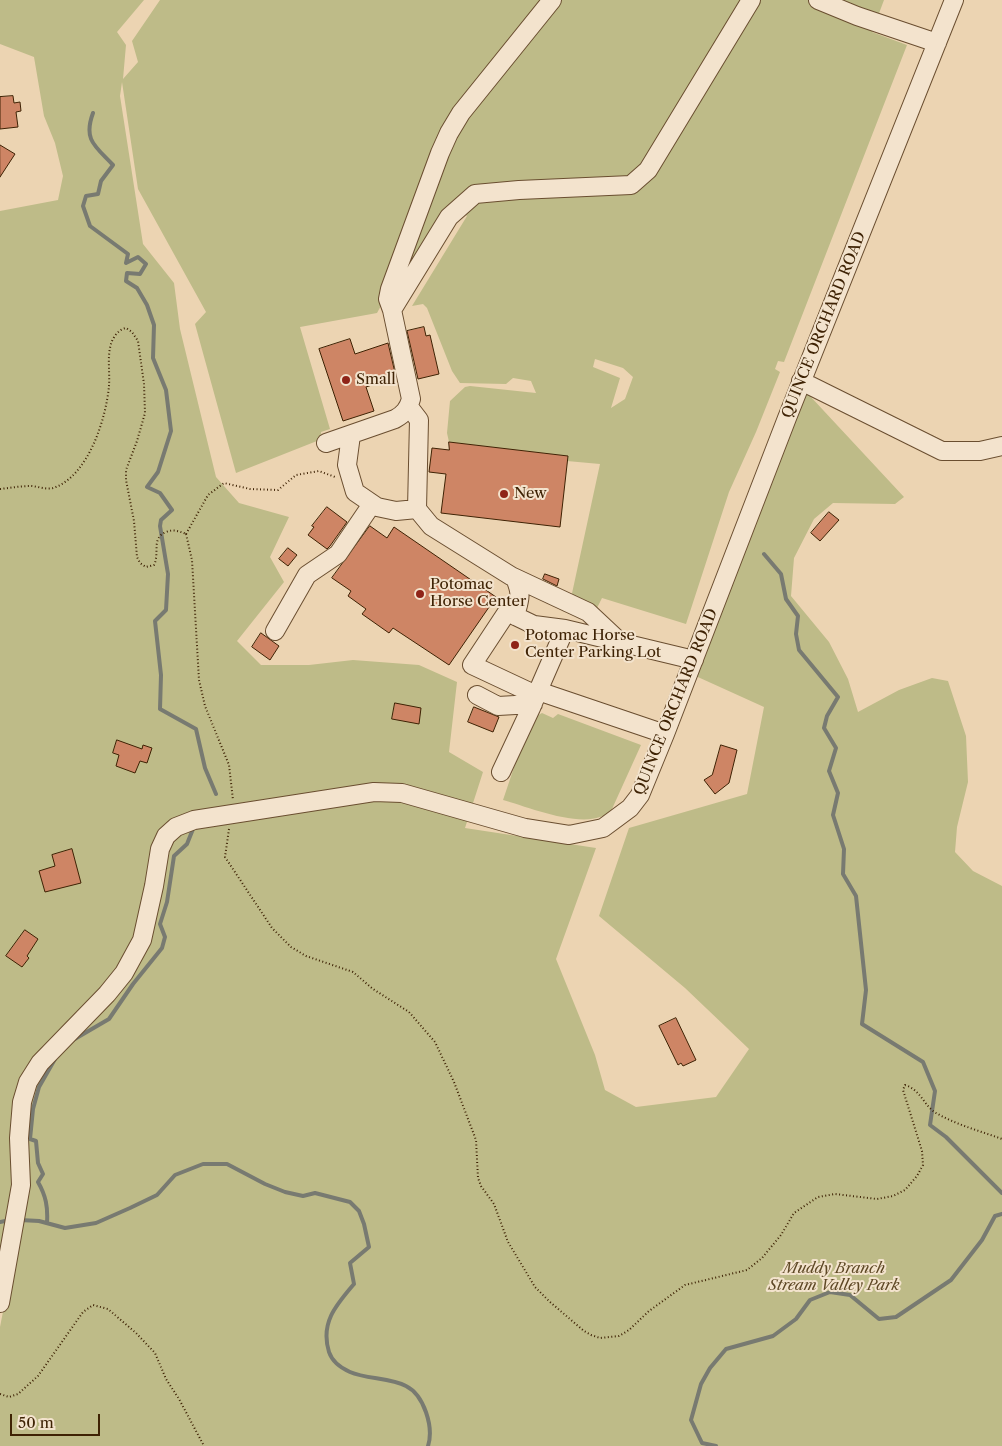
<!DOCTYPE html>
<html>
<head>
<meta charset="utf-8">
<style>
	body { margin:0 }
	#map { position:relative; width:1002px; height:1446px; overflow:hidden; background:#ecd4b2; font-family:"Libre Caslon Text",serif }
	canvas { display:block }
	.scale { position:absolute; left:10px; top:1414px; width:90px; height:22px; box-sizing:border-box; border:2px solid #3e2204; border-top:0; padding-left:6px; font-size:15px; line-height:18px; white-space:nowrap; color:#3e2204; -webkit-text-stroke:4px #f3e3cd; paint-order:stroke }
</style>
</head>
<body>
<div id="map">
<canvas width="1002" height="1446"></canvas>
<div class="scale">50 m</div>
</div>
<script>
const ctx = document.querySelector('canvas').getContext('2d');
ctx.lineJoin = 'round';
function fillPath(path, color) { ctx.fillStyle = color; ctx.fill(path, 'evenodd'); }
function strokePath(path, color, width, dash) { ctx.strokeStyle = color; ctx.lineWidth = width; ctx.lineCap = dash ? 'butt' : 'round'; ctx.setLineDash(dash || []); ctx.stroke(path); }
function drawText(font, color, halo, rows, align = 'center') {
  ctx.font = font + ' "Libre Caslon Text",serif'; ctx.lineWidth = 4; ctx.setLineDash([]); ctx.textBaseline = 'middle'; ctx.strokeStyle = halo; ctx.fillStyle = color; for (const [text, x, y, turn = 0] of rows) {
    ctx.save(); ctx.translate(x, y); ctx.rotate((+turn || 0) * Math.PI / 180); ctx.textAlign = isNaN(turn) ? turn : align; if (halo) ctx.strokeText(text, 0, 0); ctx.fillText(text, 0, 0); ctx.restore();
  }
}
fillPath(new Path2D(`
	M0,0H144L117,32L126,45L123,79L138,62L132,41L160,0H884L872,32L907,45L784,362L778,361L775,369L780,372L756,432L729,492L686,624L602,598L597,608L571,598L600,464L567,461L568,456L449,442L447,433L450,401L465,387L470,386L536,393L531,381L513,378L506,384L460,383L452,371L427,308L423,304L412,306L467,216L451,203L392,301L383,302L377,313L300,327L330,429L321,432L322,439L236,473L195,324L206,312L138,189L122,82L120,96L143,244L174,283L180,329L216,477L239,503L289,517L270,557L284,582L237,641L261,665H309L353,660L419,665L457,682L449,752L483,772L465,828L596,848L556,959L595,1055L605,1090L636,1107L716,1097L749,1049L685,988L599,916L629,828L747,794L764,707L689,673L803,376L810,396L904,497L895,504L833,503L814,519L794,558L791,596L829,642L848,679L858,712L899,690L932,678L948,681L966,736L968,782L957,827L955,852L973,871L1002,886V1446H0V1327L9,1281L0,1283V211L58,200L63,176L55,143L44,116L34,57L0,44ZM595,359L623,368L633,377L625,399L611,408L620,378L593,367Z
	M542,713L553,718L558,714L641,745L612,809C592,834 529,807 503,800L530,720Z`), '#bebb88');
strokePath(new Path2D(`
	M93,113C83,140 95,146 113,165L101,181L98,194L86,196L83,206L90,226L128,254L126,263L138,257L146,264L140,274L127,273L126,281L137,288L147,305L154,325L153,358L166,390L171,431L158,472L147,487L160,493L172,510L161,520L160,526L168,574L166,610L155,621L161,675L160,709L196,729L205,768L216,794
	M764,554L781,574L786,599L798,616L796,634L799,650L838,697L827,716L824,728L836,748L829,771L838,793L833,815L844,849L843,874L856,896L866,990L862,1024L923,1062L935,1091L930,1125L946,1137L1002,1193
	M73,1040L109,1019L133,984L162,948L165,937L160,924L167,902L174,856L187,844L193,829
	M20,1220L39,1221L65,1228L96,1223L130,1208L157,1195L175,1175L203,1164H227L265,1184L285,1192L303,1196L315,1193L350,1202L359,1211L364,1224L369,1247L350,1263L354,1284C336,1305 320,1323 329,1352C332,1361 341,1368 350,1372C366,1379 391,1378 406,1386C424,1395 434,1427 428,1446
	M0,1222L10,1220
	M47,1223C48,1207 46,1196 38,1182L43,1174L38,1163L36,1141L30,1139L33,1109L39,1087L55,1059
	M716,1446L702,1443L691,1420L701,1384L710,1368L726,1349L773,1336L796,1319L810,1300L830,1292L850,1295L879,1319L896,1317L951,1280L982,1240L995,1216L1002,1214`), '#787a71', 4);
const building = new Path2D(`
	M13,96L14,103L20,102L21,111L16,112L18,127L0,129V97Z
	M0,145L15,154L0,177Z
	M424,327L426,336L430,335L439,374L418,379L407,331Z
	M350,339L355,354L388,343L396,377L366,387L374,411L343,421L319,349Z
	M449,442L568,456L560,527L441,513L446,474L429,472L432,448L449,450Z
	M327,507L347,522L330,546L327,549L308,535L314,527L312,526Z
	M829,512L839,520L820,541L811,533Z
	M370,526L387,538L394,527L496,597L449,665L393,628L389,633L362,614L366,609L348,596L351,591L332,578Z
	M288,548L297,555L288,566L279,559Z
	M545,574L559,579L557,586L543,579Z
	M261,633L279,646L270,660L252,647Z
	M395,703L421,708L419,724L392,719Z
	M474,707L499,717L493,732L468,722Z
	M117,740L142,749L143,745L152,748L147,763L140,761L135,773L116,766L119,755L113,753Z
	M721,745L737,750L729,783L715,794L704,780L712,775Z
	M72,849L81,883L45,892L39,871L55,866L52,855Z
	M25,930L38,939L27,956L29,958L22,967L6,956Z
	M676,1018L696,1060L683,1066L681,1063L678,1065L659,1026Z`);
fillPath(building, '#ce8565');
strokePath(building, '#3e2204', 1);
const minor = new Path2D(`
	M818,0L857,16L937,43
	M392,310L388,299L390,289L440,153L449,133L461,113L552,0
	M801,381L942,451H980L1002,446
	M409,407L419,420L417,509L431,526L511,576L588,612L620,642
	M351,435L347,465L355,492L377,507L396,511L417,509
	M326,443L395,419C404,414 408,409 411,399L392,310L449,217L475,194L519,190L631,185L648,170L751,0
	M515,578C522,595 520,599 515,616
	M275,631L307,575L338,554L372,504
	M477,695L498,706L533,704
	M536,695L472,665L507,612L534,625L565,629
	M665,734L538,691L565,629L694,660
	M501,772L531,708L538,691
	M0,1303L21,1185L19,1138L22,1102L28,1082L40,1063L107,994L124,973L142,940L154,886L160,849L166,836L176,827L194,820L374,792L402,793L525,828L569,835L603,828L630,808L640,795L665,734L787,418L954,0`);
strokePath(minor, '#6a4e30', 20);
strokePath(new Path2D(`
	M0,489C10,488 20,486 30,486C37,486 46,490 53,488C88,477 106,419 109,386C110,372 107,357 111,344C113,337 119,329 126,328L132,332L138,341L144,384L145,413L137,441L126,470V480L134,521L137,557L140,563L146,567L154,565C160,553 151,538 166,532C173,529 179,531 186,534
	M186,534L192,560L199,680L205,706L229,765L233,800
	M186,534L208,495L224,483L250,489L278,490L296,475L319,471L335,477
	M229,829L225,857L272,928L291,947L306,956L353,972L373,989L409,1012L435,1042L454,1082L476,1140L478,1178L481,1186L494,1204L508,1242L535,1287L550,1302L584,1331L591,1335L600,1338L619,1336L629,1330L649,1311L685,1285L747,1270L762,1258L781,1235L794,1213L818,1197L835,1194L877,1199L893,1196L905,1190L917,1176L923,1165L922,1151L903,1090L905,1085C921,1090 924,1106 936,1113C957,1125 980,1131 1002,1139
	M0,1394L9,1397L18,1394L38,1376L83,1312L93,1305L108,1309L136,1333L155,1353L166,1379L179,1399L204,1446`), '#3e2204', 2, [1, 2.5]);
strokePath(minor, '#f3e3cd', 18);
for (const [x, y, r, color] of [
	[346,380,5,"#8f2418"],
	[504,494,5,"#8f2418"],
	[420,594,5,"#8f2418"],
	[515,645,5,"#8f2418"]
]) { const dot = new Path2D(); dot.arc(x, y, r, 0, 2 * Math.PI); ctx.fillStyle = color; ctx.fill(dot); strokePath(dot, '#f3e3cd', 2); }
drawText('15px', '#3e2204', '#f3e3cd', [
	["QUINCE ORCHARD ROAD",824,325,-68],
	["QUINCE ORCHARD ROAD",676,702,-68]
]);
drawText('15px', '#3e2204', '#f3e3cd', [
	["Small",356,380],
	["New",514,494],
	["Potomac",430,585],
	["Horse Center",430,602],
	["Potomac Horse",525,636],
	["Center Parking Lot",525,653]
], 'left');
drawText('italic 15px', '#5e4825', '#f3e3cd', [
	["Muddy Branch",834,1269],
	["Stream Valley Park",834,1286]
]);
</script>
</body>
</html>
